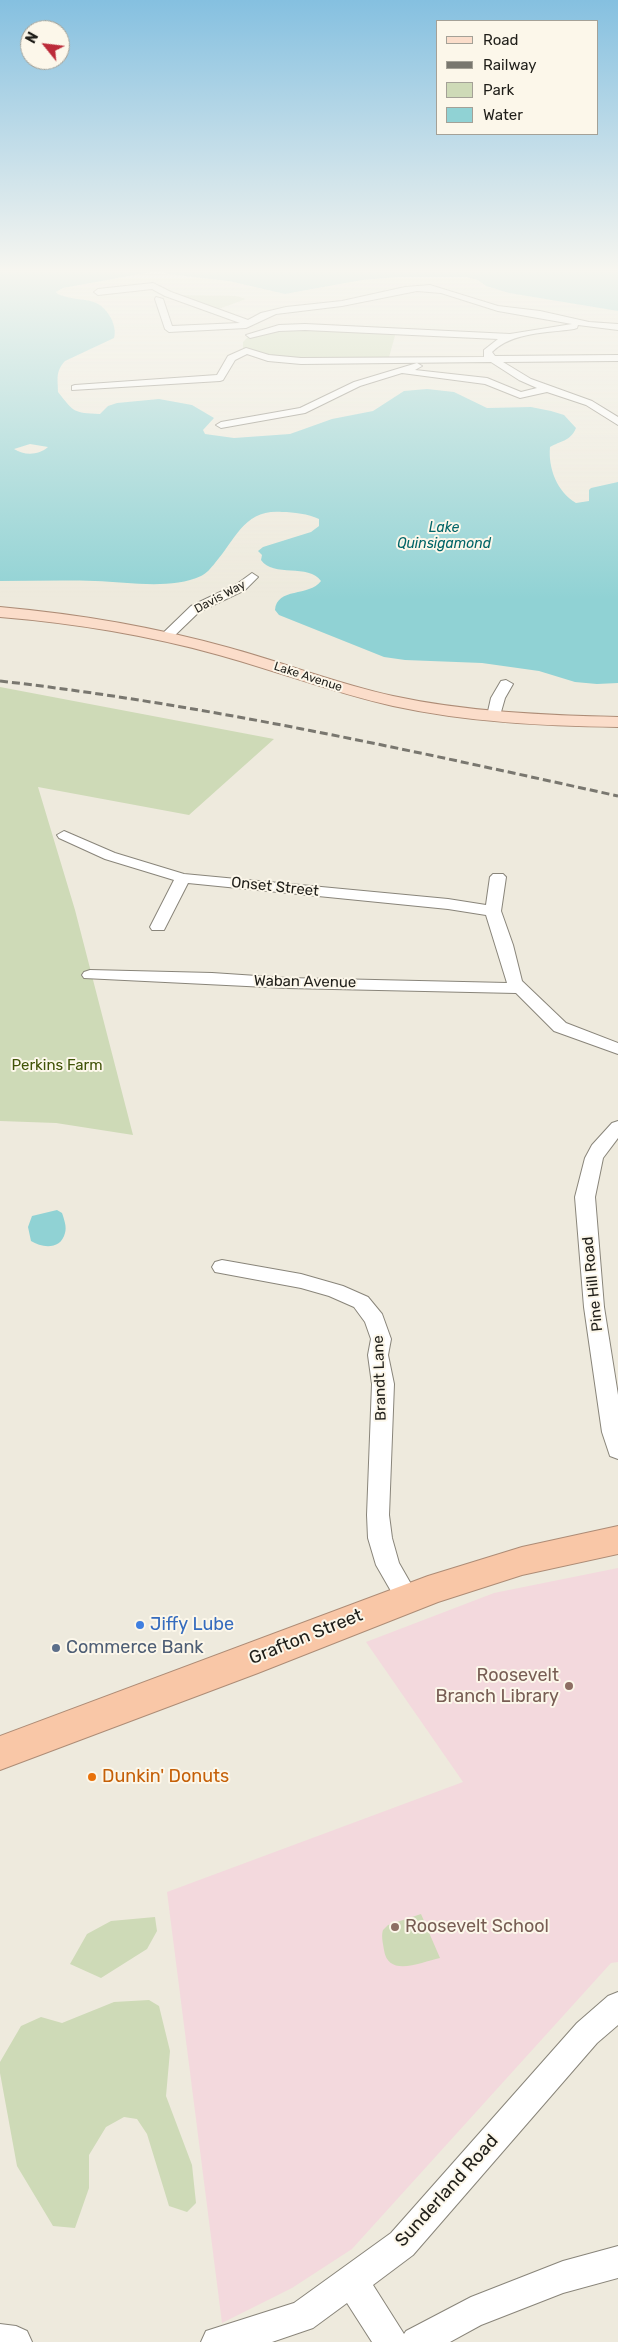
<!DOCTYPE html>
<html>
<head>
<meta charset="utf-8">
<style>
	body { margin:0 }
	#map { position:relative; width:618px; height:2342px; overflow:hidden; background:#eeeadd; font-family:Rubik,sans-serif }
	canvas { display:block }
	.legend { position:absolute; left:436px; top:20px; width:162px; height:115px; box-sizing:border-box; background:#fcf7ea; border:1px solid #a4a197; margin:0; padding:6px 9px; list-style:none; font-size:15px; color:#201f1a }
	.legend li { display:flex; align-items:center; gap:10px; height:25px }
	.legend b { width:25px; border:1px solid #a4a197 }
	.north { position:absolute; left:20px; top:20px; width:50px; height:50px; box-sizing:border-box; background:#fcf7ea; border:1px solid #a4a197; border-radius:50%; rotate:299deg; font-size:14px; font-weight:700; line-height:20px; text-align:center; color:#201f1a }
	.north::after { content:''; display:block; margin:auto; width:18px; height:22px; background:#bc2b39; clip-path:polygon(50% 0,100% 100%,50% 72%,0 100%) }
</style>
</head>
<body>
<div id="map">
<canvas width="618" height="2342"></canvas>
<ul class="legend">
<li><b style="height:6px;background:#fbddca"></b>Road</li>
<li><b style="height:6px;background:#79776f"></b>Railway</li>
<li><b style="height:14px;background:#cedab7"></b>Park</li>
<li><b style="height:14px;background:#90d2d4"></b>Water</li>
</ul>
<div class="north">N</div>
</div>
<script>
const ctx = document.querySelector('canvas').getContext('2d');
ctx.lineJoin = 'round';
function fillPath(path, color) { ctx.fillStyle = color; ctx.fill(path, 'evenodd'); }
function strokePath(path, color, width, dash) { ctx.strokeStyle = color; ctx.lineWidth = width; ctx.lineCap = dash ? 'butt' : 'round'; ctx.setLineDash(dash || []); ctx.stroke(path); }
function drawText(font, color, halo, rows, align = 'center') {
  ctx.font = font + ' Rubik,sans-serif'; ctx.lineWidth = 4; ctx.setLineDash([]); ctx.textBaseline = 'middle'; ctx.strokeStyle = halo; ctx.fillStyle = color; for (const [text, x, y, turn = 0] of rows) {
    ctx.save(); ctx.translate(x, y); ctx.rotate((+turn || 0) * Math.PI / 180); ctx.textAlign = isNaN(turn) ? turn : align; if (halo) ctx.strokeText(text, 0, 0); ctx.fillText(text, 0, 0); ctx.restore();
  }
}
fillPath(new Path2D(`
	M618,1568V1962L611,1963L352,2249L292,2288L222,2323L167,1892L463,1782L366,1642L494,1593Z`), '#f3d9dd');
fillPath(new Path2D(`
	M179,295L236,296L246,299L219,309Z
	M279,328L396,332L388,361H312L251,353L243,348V342L250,335Z
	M0,687L274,739L189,815L38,787L75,910L133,1135L56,1123L0,1121Z
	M421,1914L440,1958C421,1962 388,1978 384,1950C383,1943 381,1936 383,1930L388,1925Z
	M155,1917L157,1931L147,1949L101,1978L70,1964L87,1934L111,1921Z
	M149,2000L159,2006L170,2051L166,2096L192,2165L196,2203L187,2212L169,2206L147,2134L137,2119L124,2117L106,2127L89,2155V2188L75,2228L53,2226L17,2166L0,2073V2062L21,2026L41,2017L62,2023L114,2002Z`), '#cedab7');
fillPath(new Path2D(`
	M0,272H151L63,288L56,292C59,296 62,295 67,297C87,302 99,297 111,318C114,325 116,331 114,338L65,361C55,372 58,379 58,392C74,412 73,413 100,414L108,406L117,403L159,399L192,405L214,418L203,430L205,434L234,438L290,434L332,419L373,411L404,391L427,389L454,392L487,408L531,407L551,411L564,415L576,428C571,441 560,441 550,447C548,468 557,492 576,503L589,501V490L591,488L618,482V683L597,684L575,682L539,671L482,663L405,660L384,657L279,615L275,610C277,587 309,597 321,581C309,563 273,578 261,560L262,555L258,551L263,547L311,532L319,526V519C308,514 294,512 282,512C244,509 236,539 215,563C211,568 206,574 201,576C170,590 128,582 95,581C64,580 32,581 0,581ZM30,444L48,447C39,455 25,456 14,449Z
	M162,272H618V311L509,293L486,286L478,280L467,277H398L362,280L285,294L229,281L167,274Z
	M57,1210L62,1213C64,1219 67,1227 65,1233C61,1250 42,1248 31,1241L28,1227L32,1216Z`), '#90d2d4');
const minor = new Path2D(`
	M153,283L171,292L248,320L261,313L286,307L342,301L405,287L430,285L498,306L540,311L589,322L618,324V330L578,325L577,328L574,329C547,333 512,332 492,352L495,356L618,355V361L503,362L531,379L592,401L618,417V425L586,405L547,392L520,398L485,384L402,373L360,386L305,413L221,428L216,425L221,422L300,408L354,382L417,363L422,366L415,370L487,378L521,392L537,388L519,380L491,362L301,364L268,361L247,354L235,360L223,380L220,381L72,390V386L75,385L217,375L228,356L246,348L269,355L301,358L484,357V350L498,339L305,330L279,331L250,338L246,335L279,325L305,324L510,334L572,324L498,311L441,293L417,291L342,306L276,314L246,328L169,332L165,329L155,299L156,297L163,299L172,326L240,323L165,296L152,289L98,295L94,292L98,289Z
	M252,573L258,577L245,590L199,612L170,640H162L160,637L162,634L191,606L237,584Z
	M506,680L513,684L505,698L499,719H489L487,716L491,698L501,681Z
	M64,831L115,853L184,874L448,899L486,905L490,877L493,874H503L506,877L501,911L513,945L522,981L566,1023L618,1043V1054L554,1031L516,993L287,988L84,978L82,975L84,972L90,970L212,973L287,978L507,983L486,915L448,909L188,883L164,930H152L150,927L174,880L105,859L59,838L57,835Z
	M618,1121V1138L603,1158L595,1197L604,1307L618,1395V1459L610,1456L602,1432L584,1307L575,1197L585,1158L592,1145L612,1123Z
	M222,1260L301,1274L343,1286L368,1297L382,1314L391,1339L388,1355L394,1384L389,1515L392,1538L399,1563L419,1598L415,1605L407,1608L399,1605L376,1565L368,1538L367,1515L372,1384L368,1355L371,1339L365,1322L354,1307L329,1296L301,1288L215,1272L212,1267L215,1262Z
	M618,1992V2025L597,2043L413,2255L373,2285L404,2334L406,2331L471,2297L563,2261L618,2246V2278L563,2293L481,2325L450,2342H372L347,2303L313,2328L272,2342H201L206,2331L294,2303L391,2233L577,2023L608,1996Z
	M0,2324L16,2326L27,2331L32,2342H0Z`);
const major = new Path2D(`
	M0,607C78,614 155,627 230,648C285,663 338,684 393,696C467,712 543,715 618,717V727C543,726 467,722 393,706C334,693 277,671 219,655C147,635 74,623 0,617Z`);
const highway = new Path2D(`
	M618,1526V1554L522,1575L438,1602L258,1673L0,1770V1736L428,1576L522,1547Z`);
strokePath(minor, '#89857a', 2);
strokePath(major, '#ad8c76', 2);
strokePath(highway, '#ad8c76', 2);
fillPath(minor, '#fff');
fillPath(major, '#fbddca');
fillPath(highway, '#f9c7a7');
strokePath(new Path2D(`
	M0,681C209,705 413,751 618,796`), '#79776f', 3, [8, 4]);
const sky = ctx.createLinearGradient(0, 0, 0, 600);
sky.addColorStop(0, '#85c0e0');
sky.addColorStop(0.45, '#f7f6f0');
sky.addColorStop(1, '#f7f6f000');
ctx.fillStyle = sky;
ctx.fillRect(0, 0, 618, 600);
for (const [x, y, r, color] of [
	[140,1625,5,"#3f7fe0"],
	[56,1648,5,"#5c6f8a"],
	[569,1686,5,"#8d6e63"],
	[92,1777,5,"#e8710a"],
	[395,1927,5,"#8d6e63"]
]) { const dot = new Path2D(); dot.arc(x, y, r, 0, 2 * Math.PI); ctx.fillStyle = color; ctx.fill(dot); strokePath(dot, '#fcf7ea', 2); }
drawText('12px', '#201f1a', '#fcf7ea', [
	["Davis Way",220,597,-28],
	["Lake Avenue",308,677,18]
]);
drawText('italic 14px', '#006467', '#fcf7ea', [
	["Lake",444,528],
	["Quinsigamond",444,544]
]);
drawText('15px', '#201f1a', '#fcf7ea', [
	["Onset Street",275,887,6],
	["Waban Avenue",305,982,1],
	["Pine Hill Road",593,1284,-96],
	["Brandt Lane",380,1378,-92]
]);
drawText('15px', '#415308', '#fcf7ea', [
	["Perkins Farm",57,1066]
]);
drawText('18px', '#366cbe', '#fcf7ea', [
	["Jiffy Lube",150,1625]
], 'left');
drawText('18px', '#201f1a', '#fcf7ea', [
	["Grafton Street",306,1637,-22],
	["Sunderland Road",447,2191,-48]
]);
drawText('18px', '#4e5e75', '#fcf7ea', [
	["Commerce Bank",66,1648]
], 'left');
drawText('18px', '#785e54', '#fcf7ea', [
	["Roosevelt",559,1676],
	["Branch Library",559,1697],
	["Roosevelt School",405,1927,"left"]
], 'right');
drawText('18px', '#c56008', '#fcf7ea', [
	["Dunkin' Donuts",102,1777]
], 'left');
</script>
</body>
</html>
